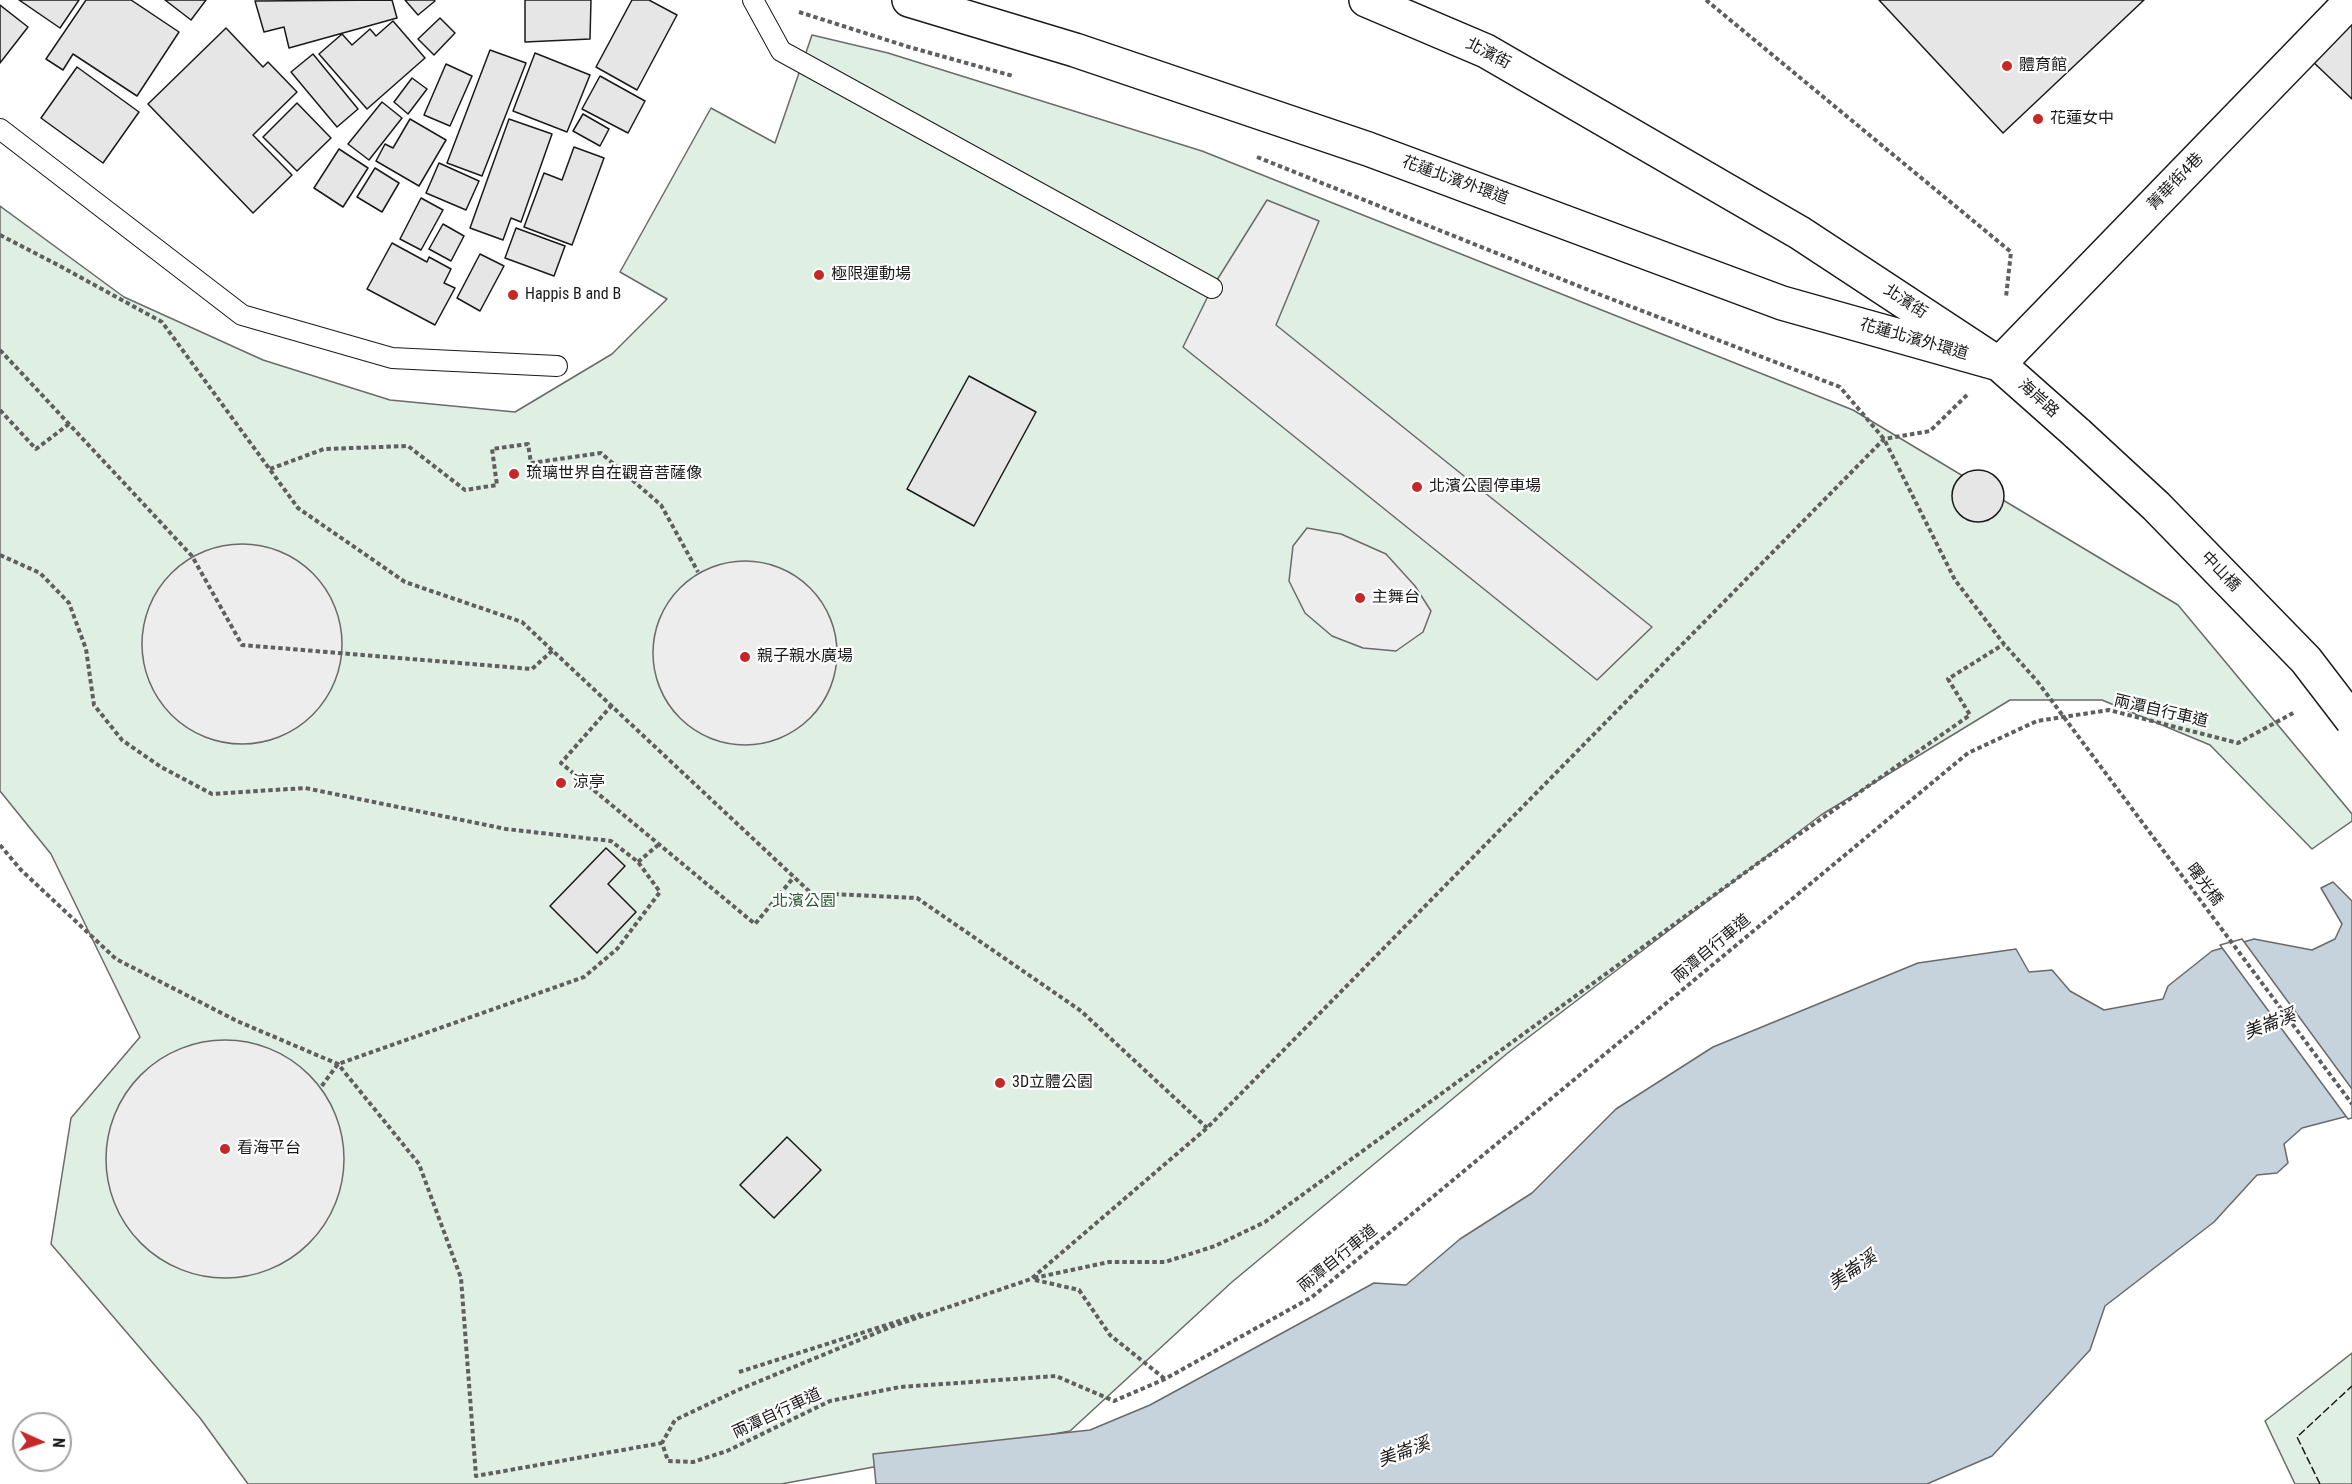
<!DOCTYPE html>
<html>
<head>
<meta charset="utf-8">
<style>
	body { margin:0 }
	#map { position:relative; width:2352px; height:1484px; overflow:hidden; background:#fff; font-family:"Roboto Condensed",sans-serif }
	canvas { display:block }
	.north { position:absolute; left:12px; top:1412px; width:60px; height:60px; box-sizing:border-box; background:#fff; border:2px solid #a3a3a3; border-radius:50%; rotate:93deg; font-size:16px; font-weight:700; line-height:24px; text-align:center; color:#1a1a1a }
	.north::after { content:''; display:block; margin:auto; width:21px; height:27px; background:#c62828; clip-path:polygon(50% 0,100% 100%,50% 72%,0 100%) }
</style>
</head>
<body>
<div id="map">
<canvas width="2352" height="1484"></canvas>
<div class="north">N</div>
</div>
<script>
const ctx = document.querySelector('canvas').getContext('2d');
ctx.lineJoin = 'round';
function fillPath(path, color) { ctx.fillStyle = color; ctx.fill(path, 'evenodd'); }
function strokePath(path, color, width, dash) { ctx.strokeStyle = color; ctx.lineWidth = width; ctx.lineCap = dash ? 'butt' : 'round'; ctx.setLineDash(dash || []); ctx.stroke(path); }
function drawText(font, color, halo, rows, align = 'center') {
  ctx.font = font + ' "Roboto Condensed","Noto Sans TC",sans-serif'; ctx.lineWidth = 4.5; ctx.setLineDash([]); ctx.textBaseline = 'middle'; ctx.strokeStyle = halo; ctx.fillStyle = color; for (const [text, x, y, turn = 0] of rows) {
    ctx.save(); ctx.translate(x, y); ctx.rotate((+turn || 0) * Math.PI / 180); ctx.textAlign = isNaN(turn) ? turn : align; if (halo) ctx.strokeText(text, 0, 0); ctx.fillText(text, 0, 0); ctx.restore();
  }
}
const green = new Path2D(`
	M812,35L888,53L1202,151L1853,410L2178,605L2352,814V821L2312,849L2210,745L2102,700H2010L1821,815L1509,1052L1232,1282L1070,1431L781,1484H248L200,1418L51,1244L71,1118L140,1037L51,854L0,791V206L124,297L263,360L390,400L515,412L612,354L667,299L620,272L711,108L775,143Z
	M2352,1353V1484H2295L2265,1421Z`);
fillPath(green, '#e0efe3');
strokePath(green, '#6a6a6a', 1.5);
const parking = new Path2D(`
	M1267,200L1319,221L1276,325L1652,627L1597,680L1183,347L1212,288Z
	M1307,528L1341,534L1386,554L1415,586L1431,611L1423,632L1396,651L1363,648L1332,636L1305,613L1289,581L1293,546Z
	M142 644a100 100 0 1 1 200 0a100 100 0 1 1-200 0Z
	M653 653a92 92 0 1 1 184 0a92 92 0 1 1-184 0Z
	M106 1159a119 119 0 1 1 238 0a119 119 0 1 1-238 0Z`);
fillPath(parking, '#ededed');
strokePath(parking, '#6a6a6a', 1.5);
const water = new Path2D(`
	M2333,882L2352,901V1115L2302,1128L2284,1144L2288,1163L2277,1173L2257,1175L2214,1222L2105,1306L2090,1350L1992,1456L1927,1484H876L873,1454L1090,1430L1150,1405L1374,1283L1406,1285L1460,1239L1532,1193L1616,1109L1713,1047L1918,963L2016,949L2029,972L2052,970L2070,991L2104,1010L2163,999L2168,986L2212,951L2254,939L2312,950L2335,939L2342,924L2321,888Z`);
fillPath(water, '#c6d2dc');
strokePath(water, '#6a6a6a', 1.5);
const pier = new Path2D(`
	M2242,939L2352,1089V1118L2348,1119L2220,945Z`);
fillPath(pier, '#fff');
strokePath(pier, '#6a6a6a', 1.5);
const building = new Path2D(`
	M19,0H79L60,28Z
	M86,0H131L179,32L137,96L73,54L63,70L46,59Z
	M165,0H206L191,20Z
	M392,0L397,18L289,48L284,27L264,32L255,1Z
	M405,0H434L435,1L418,15Z
	M525,0H591L590,39L525,42Z
	M632,0H649L677,15L637,90L596,67Z
	M1879,0H2144L2003,133Z
	M0,5L28,27L0,63Z
	M2352,14V99L2310,59Z
	M440,18L455,33L434,55L418,39Z
	M393,21L425,58L367,109L319,54L342,34L352,45L370,29L376,36Z
	M226,28L263,67L268,62L297,92L253,135L292,175L253,213L148,104Z
	M490,50L526,63L482,176L447,163Z
	M535,53L590,75L567,132L513,111Z
	M313,54L358,109L337,127L291,72Z
	M446,64L472,76L450,126L424,115Z
	M77,67L139,112L103,163L41,118Z
	M600,76L645,101L628,133L582,109Z
	M412,78L427,89L408,114L394,102Z
	M382,102L402,118L369,160L348,144Z
	M297,103L331,138L297,171L263,137Z
	M583,114L609,129L600,146L573,131Z
	M410,119L446,140L419,186L376,161L385,144L393,148Z
	M509,119L552,134L521,222L511,218L503,240L470,228Z
	M574,147L604,158L572,245L524,227L544,173L562,180Z
	M339,149L368,168L343,207L314,188Z
	M439,163L479,181L466,210L426,193Z
	M375,168L399,183L382,212L357,197Z
	M421,198L443,210L421,250L400,239Z
	M443,224L464,236L451,261L429,249Z
	M516,228L565,246L554,276L505,258Z
	M392,243L427,262L429,257L451,269L444,283L455,288L435,325L367,289Z
	M480,254L504,266L480,311L457,298Z
	M969,376L1036,412L974,526L907,489Z
	M1952 496a26 26 0 1 1 52 0a26 26 0 1 1-52 0Z
	M606,848L625,866L608,884L636,912L597,953L550,906Z
	M787,1137L821,1170L774,1218L740,1185Z`);
fillPath(building, '#e6e6e6');
strokePath(building, '#1a1a1a', 1.5);
const lane = new Path2D(`
	M753,0L781,51L1212,288
	M0,129L242,315L392,358L557,366`);
const street = new Path2D(`
	M1999,364L2352,0`);
const secondary = new Path2D(`
	M909,0L1075,50L1368,149L1782,303L1999,364
	M1366,0L1486,51L1800,233L1999,364L2078,434`);
strokePath(lane, '#1a1a1a', 22);
strokePath(street, '#1a1a1a', 36);
strokePath(secondary, '#1a1a1a', 36);
strokePath(new Path2D(`
	M1706,0L2011,252L2006,297
	M799,12L909,47L1013,76
	M1257,157L1601,295L1840,387L1884,439L1955,580L2004,644L2037,681
	M0,235L58,265L162,322L298,508L405,582L522,622L811,893L917,898L1081,1011L1207,1128
	M0,350L192,556L242,645L532,669L553,650
	M1967,395L1930,431L1884,439L1207,1128L1031,1279L893,1326L738,1390L675,1420L662,1443L668,1461L693,1462L727,1451L830,1401L900,1387L1056,1376L1114,1401L1165,1379L1312,1297L1968,753L2037,721L2109,710L2238,743L2295,712
	M0,410L36,449L69,424
	M270,469L324,449L408,446L465,490L497,485L492,449L528,444L531,463L601,453L661,505L698,572
	M0,555L40,573L69,603L86,649L94,705L122,740L161,767L212,794L305,788L506,829L611,841L638,862L660,892L617,949L584,977L338,1064L321,1087
	M612,705L561,763L755,924L794,877
	M0,845L21,870L116,959L237,1021L338,1064L419,1164L461,1278L476,1476L662,1443
	M638,862L658,845
	M1034,1278L1109,1262H1165L1215,1246L1265,1222L1761,861L1970,715L1948,679L2004,644
	M1035,1280L1079,1290L1110,1335L1165,1379
	M739,1372L921,1314`), '#5f5f5f', 4, [4.5, 3]);
strokePath(lane, '#fff', 20);
strokePath(street, '#fff', 33);
strokePath(secondary, '#fff', 33);
const secondaryBridge = new Path2D(`
	M2078,434L2156,506L2306,660L2352,720`);
strokePath(secondaryBridge, '#1a1a1a', 36, []);
strokePath(new Path2D(`
	M2037,681L2352,1104`), '#5f5f5f', 4, [4.5, 3]);
strokePath(secondaryBridge, '#fff', 33);
strokePath(new Path2D(`
	M2320,1484L2297,1437L2352,1386`), '#1a1a1a', 1.5, [8, 3]);
for (const [x, y, r, color] of [
	[2007,66,6,"#c62828"],
	[2038,119,6,"#c62828"],
	[819,275,6,"#c62828"],
	[513,295,6,"#c62828"],
	[514,474,6,"#c62828"],
	[1417,487,6,"#c62828"],
	[1360,598,6,"#c62828"],
	[745,657,6,"#c62828"],
	[561,783,6,"#c62828"],
	[1000,1083,6,"#c62828"],
	[225,1149,6,"#c62828"]
]) { const dot = new Path2D(); dot.arc(x, y, r, 0, 2 * Math.PI); ctx.fillStyle = color; ctx.fill(dot); strokePath(dot, '#fff', 2); }
drawText('16px', '#1a1a1a', '#fff', [
	["北濱街",1488,54,27],
	["花蓮北濱外環道",1455,181,20],
	["菁華街4巷",2176,182,-46],
	["北濱街",1905,302,33],
	["花蓮北濱外環道",1914,340,16],
	["海岸路",2038,399,42],
	["中山橋",2220,572,46],
	["兩潭自行車道",2161,712,13],
	["曙光橋",2204,885,53],
	["兩潭自行車道",1712,949,-40],
	["兩潭自行車道",1338,1259,-39],
	["兩潭自行車道",777,1414,-25]
]);
drawText('16px', '#1a1a1a', '#fff', [
	["體育館",2019,66],
	["花蓮女中",2050,119],
	["極限運動場",831,275],
	["Happis B and B",525,295],
	["琉璃世界自在觀音菩薩像",526,474],
	["北濱公園停車場",1429,487],
	["主舞台",1372,598],
	["親子親水廣場",757,657],
	["涼亭",573,783],
	["3D立體公園",1012,1083],
	["看海平台",237,1149]
], 'left');
drawText('16px', '#2b5a34', '#fff', [
	["北濱公園",804,902]
]);
drawText('italic 18px', '#1a1a1a', '#fff', [
	["美崙溪",2270,1025,-21],
	["美崙溪",1853,1271,-34],
	["美崙溪",1404,1453,-20]
]);
</script>
</body>
</html>
